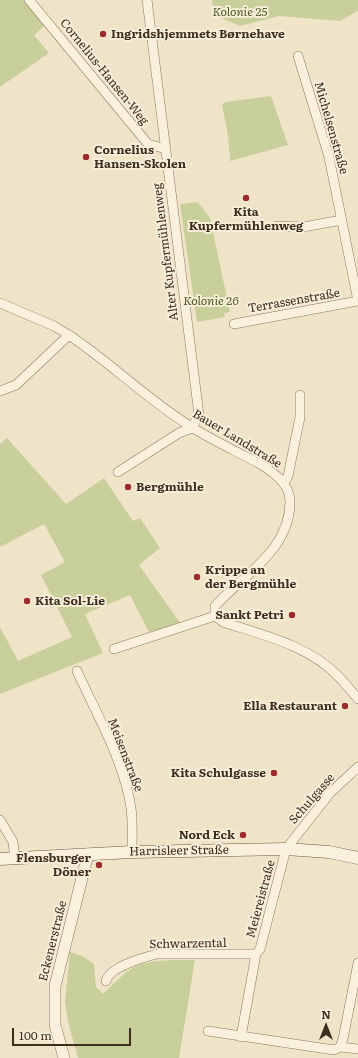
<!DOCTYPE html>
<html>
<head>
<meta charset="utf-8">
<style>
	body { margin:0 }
	#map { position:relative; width:358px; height:1058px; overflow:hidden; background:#f0e4c8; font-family:Literata,serif }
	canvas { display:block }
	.north { position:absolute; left:306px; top:1006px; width:40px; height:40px; -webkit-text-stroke:3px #f7eed8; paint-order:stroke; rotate:0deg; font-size:11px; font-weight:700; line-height:16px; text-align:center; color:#3d2e20 }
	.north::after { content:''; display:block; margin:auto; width:14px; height:18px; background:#3d2e20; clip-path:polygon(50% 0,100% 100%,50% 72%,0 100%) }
	.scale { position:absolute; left:12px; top:1028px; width:119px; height:18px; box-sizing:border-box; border:2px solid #3d2e20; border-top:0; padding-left:5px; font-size:12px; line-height:14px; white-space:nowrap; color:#3d2e20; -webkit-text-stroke:3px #f7eed8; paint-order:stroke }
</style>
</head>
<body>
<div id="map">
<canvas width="358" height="1058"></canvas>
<div class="north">N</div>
<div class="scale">100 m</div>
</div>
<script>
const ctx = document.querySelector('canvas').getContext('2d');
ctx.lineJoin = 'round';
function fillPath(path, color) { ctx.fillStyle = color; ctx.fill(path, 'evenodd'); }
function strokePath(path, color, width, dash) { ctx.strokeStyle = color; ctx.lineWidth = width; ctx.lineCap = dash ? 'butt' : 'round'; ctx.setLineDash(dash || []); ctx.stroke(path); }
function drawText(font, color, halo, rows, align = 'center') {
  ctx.font = font + ' Literata,serif'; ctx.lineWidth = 4; ctx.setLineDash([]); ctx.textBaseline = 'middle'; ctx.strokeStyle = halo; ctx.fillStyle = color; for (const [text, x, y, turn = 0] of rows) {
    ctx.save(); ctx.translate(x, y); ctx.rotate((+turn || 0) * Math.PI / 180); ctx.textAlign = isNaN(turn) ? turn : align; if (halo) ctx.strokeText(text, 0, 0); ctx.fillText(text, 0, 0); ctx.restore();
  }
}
fillPath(new Path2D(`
	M0,0H24L45,25L34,35L49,53L0,87Z
	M212,0H358V11L340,21L279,16L240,26L214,15Z
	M271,96L288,145L230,161L228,135L222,105L225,102Z
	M198,202L210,218L230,312L224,313L225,317L197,322L180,204Z
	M7,438L66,504L104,478L133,521L140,518L160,548L139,565L181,624L149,632L130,595L85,614L103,653L0,694V627L18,661L72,637L41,575L65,562L44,524L0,547V444Z
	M70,952L84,957L94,964L96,987L103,994C114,984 125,970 139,965C156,959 177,960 195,960L179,1058H78L68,1022L65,1002Z`), '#c9cf9b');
const minor = new Path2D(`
	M29,0L148,144L166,149
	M147,0L199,415L192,428
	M298,56L329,157L358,301
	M277,226L303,227L342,220
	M0,303L54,326L69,335C112,364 149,401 193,428C214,441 238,452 260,464C273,472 289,483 290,500C291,550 244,574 215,606V616L223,622C262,635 308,645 338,676C345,683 352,692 358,699
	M234,324L358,301
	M0,391L16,385L69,335
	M118,472L179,433L192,428
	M284,483L288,476L300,417V395
	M114,649L215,616
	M77,671C97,715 124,761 131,808C133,822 132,838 132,852
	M0,820L13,842L15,858
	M256,954L260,949L286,849L330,793L358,767
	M106,981C109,967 145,957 157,954H256
	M208,1031L334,1050L340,1047L343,1039L358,963
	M241,1037L256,954
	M340,1047L358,1049`);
const tertiary = new Path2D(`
	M64,1058L55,1025V986L88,854`);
const secondary = new Path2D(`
	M0,859L132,852L286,849L329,852L358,858`);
strokePath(minor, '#8d765c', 10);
strokePath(tertiary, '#8d765c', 12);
strokePath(secondary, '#6f573f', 13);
strokePath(minor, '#faf1dc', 9);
strokePath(tertiary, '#faf1dc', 11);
strokePath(secondary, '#faf1dc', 12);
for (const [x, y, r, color] of [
	[103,34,4,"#9e2a2b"],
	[86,157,4,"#9e2a2b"],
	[246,198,4,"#9e2a2b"],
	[128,487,4,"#9e2a2b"],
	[197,577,4,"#9e2a2b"],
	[27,601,4,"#9e2a2b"],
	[292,615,4,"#9e2a2b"],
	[345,706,4,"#9e2a2b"],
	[274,773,4,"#9e2a2b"],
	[243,835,4,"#9e2a2b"],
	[99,865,4,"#9e2a2b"]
]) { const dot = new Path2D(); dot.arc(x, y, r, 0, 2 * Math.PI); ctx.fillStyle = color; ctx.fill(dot); strokePath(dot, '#f7eed8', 1.5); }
drawText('italic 12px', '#4d5a26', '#f7eed8', [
	["Kolonie 25",240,12],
	["Kolonie 26",211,301]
]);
drawText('bold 12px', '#3d2e20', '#f7eed8', [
	["Ingridshjemmets Børnehave",111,34],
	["Cornelius",94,150],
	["Hansen-Skolen",94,164],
	["Kita",246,212,"center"],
	["Kupfermühlenweg",246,226,"center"],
	["Bergmühle",136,487],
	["Krippe an",205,570],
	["der Bergmühle",205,584],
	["Kita Sol-Lie",35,601],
	["Sankt Petri",284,615,"right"],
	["Ella Restaurant",337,706,"right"],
	["Kita Schulgasse",266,773,"right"],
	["Nord Eck",235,835,"right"],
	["Flensburger",91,858,"right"],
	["Döner",91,872,"right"]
], 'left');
drawText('12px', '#3d2e20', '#f7eed8', [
	["Cornelius-Hansen-Weg",104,72,51],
	["Michelsenstraße",331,128,74],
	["Alter Kupfermühlenweg",166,252,-97],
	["Terrassenstraße",294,301,-10],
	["Bauer Landstraße",237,439,31],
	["Meisenstraße",125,755,69],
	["Schulgasse",312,799,-49],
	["Harrisleer Straße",179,851,-1],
	["Meiereistraße",261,899,-75],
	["Eckenerstraße",53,941,-76],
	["Schwarzental",188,944,-1]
]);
</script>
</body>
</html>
